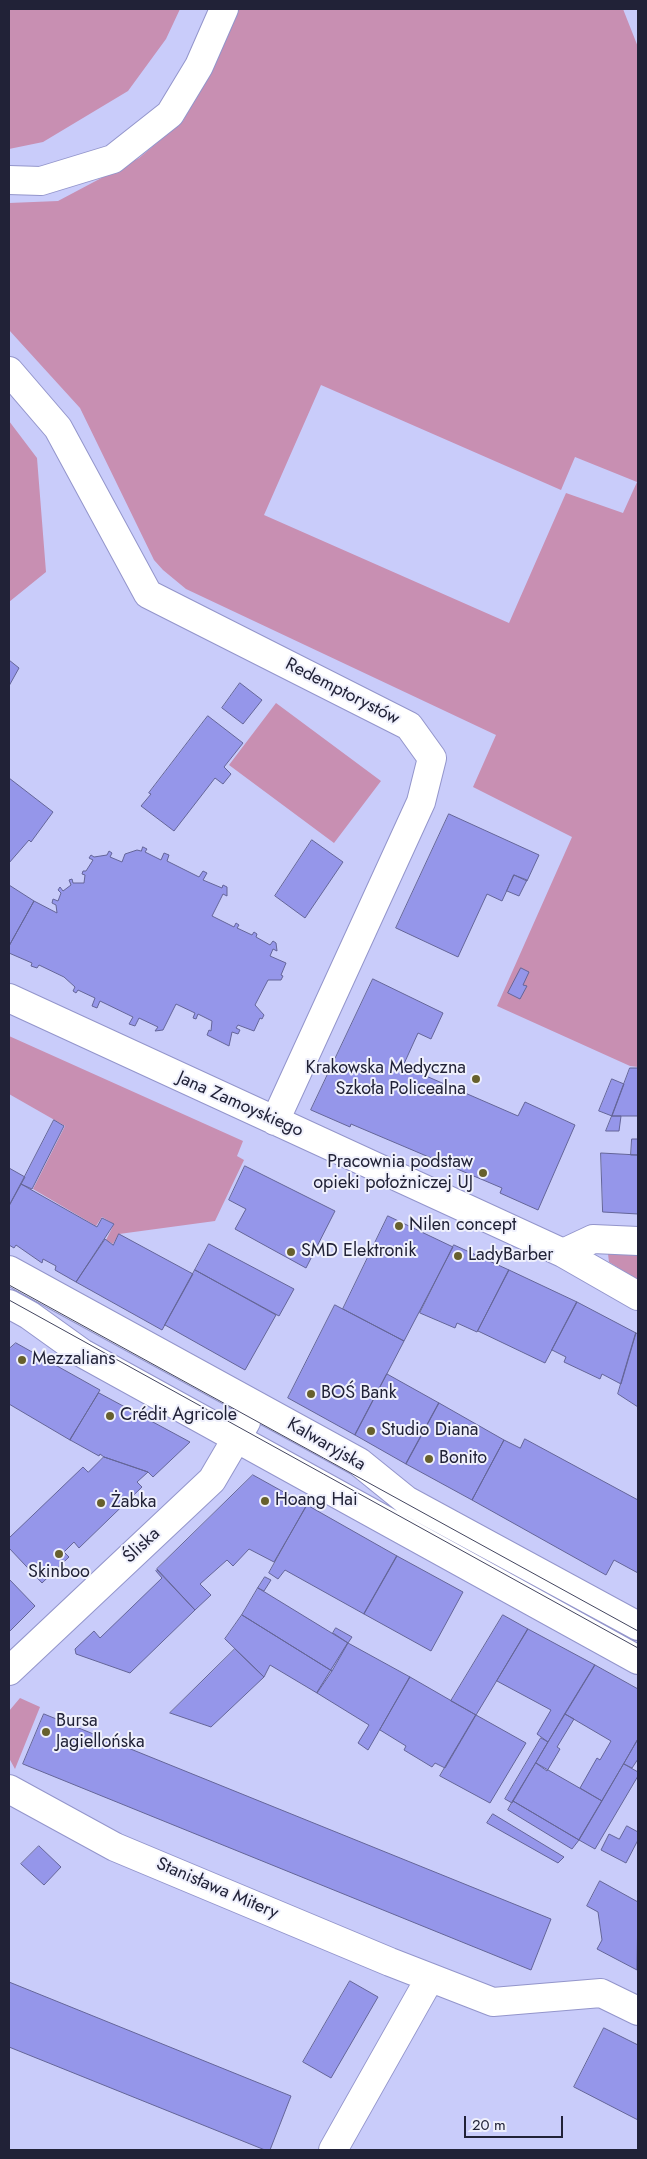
<!DOCTYPE html>
<html>
<head>
<meta charset="utf-8">
<style>
	body { margin:0 }
	#map { position:relative; width:647px; height:2159px; overflow:hidden; background:#c9ccfa; font-family:Jost,sans-serif }
	canvas { display:block }
	.frame { position:absolute; inset:0; border:10px solid #212237; pointer-events:none }
	.scale { position:absolute; left:464px; top:2116px; width:99px; height:22px; box-sizing:border-box; border:2px solid #212237; border-top:0; padding-left:6px; font-size:15px; line-height:18px; white-space:nowrap; color:#212237; -webkit-text-stroke:4px #eff0fc; paint-order:stroke }
</style>
</head>
<body>
<div id="map">
<canvas width="647" height="2159"></canvas>
<div class="frame"></div>
<div class="scale">20 m</div>
</div>
<script>
const ctx = document.querySelector('canvas').getContext('2d');
ctx.lineJoin = 'round';
function fillPath(path, color) { ctx.fillStyle = color; ctx.fill(path, 'evenodd'); }
function strokePath(path, color, width, dash) { ctx.strokeStyle = color; ctx.lineWidth = width; ctx.lineCap = dash ? 'butt' : 'round'; ctx.setLineDash(dash || []); ctx.stroke(path); }
function drawText(font, color, halo, rows, align = 'center') {
  ctx.font = font + ' Jost,sans-serif'; ctx.lineWidth = 4; ctx.setLineDash([]); ctx.textBaseline = 'middle'; ctx.strokeStyle = halo; ctx.fillStyle = color; for (const [text, x, y, turn = 0] of rows) {
    ctx.save(); ctx.translate(x, y); ctx.rotate((+turn || 0) * Math.PI / 180); ctx.textAlign = isNaN(turn) ? turn : align; if (halo) ctx.strokeText(text, 0, 0); ctx.fillText(text, 0, 0); ctx.restore();
  }
}
fillPath(new Path2D(`
	M9,9H180L166,39L128,91L43,142L9,149Z
	M238,9H623L638,47V1067L630,1066L497,1006L572,837L473,787L496,735L186,589L163,570L154,560L80,408L9,330V203L58,201L139,158L183,121ZM321,385L561,490L575,457L637,482L623,513L566,493L509,623L264,515Z
	M9,421L37,458L46,572L9,602Z
	M276,703L381,781L334,843L229,765Z
	M9,1036L243,1141L237,1156L244,1160L215,1221L119,1234L113,1244L106,1240L114,1224L102,1217L96,1226L33,1189L65,1126L9,1094Z
	M611,1252L638,1254V1280L609,1262L608,1254Z
	M20,1698L40,1707L15,1769L9,1758V1711Z`), '#c88fb2');
const building = new Path2D(`
	M9,660L19,668L9,686Z
	M240,683L262,700L243,724L222,708Z
	M208,716L243,743L224,767L231,774L223,784L215,778L174,831L141,806L151,794L149,793Z
	M9,778L53,812L31,842L29,840L9,863Z
	M449,814L539,855L527,881L514,875L502,901L487,894L458,957L396,928Z
	M312,840L343,862L305,918L275,896Z
	M143,847L147,849L145,852L161,860L164,853L169,855L167,861L199,877L203,871L207,873L203,880L222,888L223,885L227,887V896L223,894L212,916L234,927L236,923L239,925L237,928L252,935L254,932L257,934L256,937L270,945L273,941L276,943L277,951L273,949L270,956L286,963L281,975L283,976L281,980H268L255,1005L264,1015L262,1019L260,1018L254,1031L238,1025L236,1028L240,1030L238,1034L232,1032L229,1046L207,1035L209,1030L211,1031L212,1021L198,1014L196,1019L193,1018L195,1013L176,1004L163,1030L155,1031L158,1027L139,1018L135,1026L129,1024L133,1017L100,1001L97,1008L92,1006L95,998L78,990L76,993L73,991L75,987L64,977L39,965L37,968L31,966L32,963L9,953V946L34,901L57,913L56,905L52,903L53,899L58,901L61,893L58,890L60,887L63,891L71,885L69,880L72,879L73,883H84L85,875L82,874L83,871H86L93,860L89,858L91,855L94,857L107,855L109,851L112,853L110,857L122,862L125,854L137,850L141,851Z
	M514,875L527,880L519,896L507,891Z
	M9,885L34,901L9,946Z
	M521,968L529,972L523,985L527,986L520,999L508,993Z
	M373,979L443,1013L431,1039L418,1033L403,1066L518,1116L525,1102L575,1125L538,1210L500,1193L502,1188L351,1124L350,1127L311,1110Z
	M630,1068H638V1116H612Z
	M612,1079L624,1084L612,1116L599,1111Z
	M612,1116H621L619,1131H606Z
	M54,1120L64,1126L32,1189L21,1184Z
	M632,1139H638V1155H631Z
	M601,1153L638,1155V1214L603,1212Z
	M245,1166L335,1211L306,1268L235,1229L246,1209L229,1200Z
	M9,1168L25,1177L9,1206Z
	M21,1184L97,1227L102,1218L114,1224L76,1282L55,1270L56,1266L43,1259L42,1263L16,1245L14,1248L9,1245V1206Z
	M388,1216L453,1247L404,1341L343,1309Z
	M119,1234L193,1274L162,1330L76,1282L105,1239L113,1245Z
	M209,1244L294,1289L279,1316L195,1270Z
	M454,1245L509,1270L477,1332L457,1323L455,1328L420,1313Z
	M195,1270L276,1315L245,1370L165,1325Z
	M509,1270L577,1302L545,1363L478,1331Z
	M577,1302L636,1333L621,1384L602,1374L600,1379L564,1362L566,1357L552,1350Z
	M335,1305L404,1341L355,1435L288,1398Z
	M636,1333L638,1334V1407L618,1394Z
	M16,1343L100,1390L70,1440L9,1404V1349Z
	M387,1374L439,1403L406,1464L355,1435Z
	M99,1393L190,1442L153,1477L148,1472L104,1457L100,1454L99,1456L72,1441L70,1440Z
	M439,1403L504,1440L472,1500L406,1464Z
	M525,1439L638,1500V1573L614,1560L606,1575L472,1500L504,1440L520,1448Z
	M104,1457L148,1472L137,1482L142,1487L79,1548L74,1542L64,1552L69,1557L42,1583L9,1548V1538L83,1467L88,1472Z
	M253,1475L307,1505L274,1562L249,1549L233,1566L227,1560L200,1584L211,1595L195,1610L157,1569Z
	M307,1505L397,1556L364,1614L285,1570L278,1579L269,1573Z
	M397,1556L463,1592L431,1651L364,1614Z
	M157,1570L195,1610L130,1673L76,1654L75,1649L94,1631L100,1638L162,1578L156,1571Z
	M265,1577L271,1580L264,1591L258,1588Z
	M9,1579L35,1606L9,1632Z
	M258,1588L348,1643L332,1671L242,1615Z
	M242,1615L332,1671L317,1693L270,1665L264,1677L225,1639Z
	M503,1615L528,1629L476,1715L451,1701Z
	M336,1628L352,1637L348,1643L333,1633Z
	M528,1629L595,1665L548,1742L537,1734L551,1710L497,1681Z
	M348,1643L410,1677L368,1750L358,1743L369,1725L317,1693Z
	M235,1649L264,1677L211,1727L170,1713Z
	M595,1665L638,1689V1739L602,1801L580,1788L597,1758L600,1760L611,1741L565,1714Z
	M410,1677L476,1715L445,1768L435,1763L432,1767L404,1750L406,1746L380,1730Z
	M44,1714L551,1919L531,1970L23,1764Z
	M565,1714L574,1719L557,1747L560,1749L547,1771L536,1763Z
	M476,1715L526,1743L490,1803L440,1776Z
	M541,1738L548,1742L512,1803L505,1799Z
	M638,1739V1759L632,1768L624,1764Z
	M536,1763L602,1801L579,1840L513,1801Z
	M624,1764L638,1772V1776L595,1849L579,1840Z
	M513,1801L579,1840L572,1849L508,1810Z
	M493,1814L564,1857L558,1863L487,1823Z
	M627,1826L638,1832V1840L626,1863L601,1850L609,1834L619,1839Z
	M39,1846L61,1867L44,1885L21,1864Z
	M600,1881L638,1902L637,1970L597,1949L602,1940L598,1912L587,1906Z
	M350,1981L378,1997L331,2078L303,2062Z
	M9,1982L291,2096L270,2150H265L9,2047Z
	M604,2028L638,2045V2120L574,2087Z`);
fillPath(building, '#9596ea');
strokePath(building, '#646598', 1);
const minor = new Path2D(`
	M9,180L41,181L113,159L170,114L199,66L224,9
	M9,371L58,428L148,594L409,726L432,758L421,802L275,1121
	M9,998L563,1253L638,1296
	M563,1253L593,1239L638,1241
	M9,1270L359,1462L406,1500L638,1626
	M9,1304L29,1315L82,1353L638,1660
	M9,1671L212,1480L246,1422
	M9,1789L115,1847L390,1962L493,2002L601,1993L638,2011
	M333,2150L430,1978`);
strokePath(minor, '#9395cb', 30);
strokePath(minor, '#fff', 28);
strokePath(new Path2D(`
	M9,1285L638,1631
	M9,1300L638,1648`), '#444660', 1);
for (const [x, y, r, color] of [
	[476,1079,5,"#67602d"],
	[483,1173,5,"#67602d"],
	[399,1226,5,"#67602d"],
	[291,1252,5,"#67602d"],
	[458,1256,5,"#67602d"],
	[22,1360,5,"#67602d"],
	[311,1394,5,"#67602d"],
	[110,1416,5,"#67602d"],
	[371,1431,5,"#67602d"],
	[429,1459,5,"#67602d"],
	[265,1501,5,"#67602d"],
	[101,1503,5,"#67602d"],
	[59,1554,5,"#67602d"],
	[46,1732,5,"#67602d"]
]) { const dot = new Path2D(); dot.arc(x, y, r, 0, 2 * Math.PI); ctx.fillStyle = color; ctx.fill(dot); strokePath(dot, '#eff0fc', 2); }
drawText('18px', '#212237', '#eff0fc', [
	["Redemptorystów",342,692,27],
	["Jana Zamoyskiego",240,1105,24],
	["Kalwaryjska",326,1445,30],
	["Śliska",142,1546,-43],
	["Stanisława Mitery",217,1889,23]
]);
drawText('18px', '#212237', '#eff0fc', [
	["Krakowska Medyczna",466,1069,"right"],
	["Szkoła Policealna",466,1090,"right"],
	["Pracownia podstaw",473,1163,"right"],
	["opieki położniczej UJ",473,1184,"right"],
	["Nilen concept",409,1226],
	["SMD Elektronik",301,1252],
	["LadyBarber",468,1256],
	["Mezzalians",32,1360],
	["BOŚ Bank",321,1394],
	["Crédit Agricole",120,1416],
	["Studio Diana",381,1431],
	["Bonito",439,1459],
	["Hoang Hai",275,1501],
	["Żabka",111,1503],
	["Skinboo",59,1573,"center"],
	["Bursa",56,1722],
	["Jagiellońska",56,1743]
], 'left');
</script>
</body>
</html>
